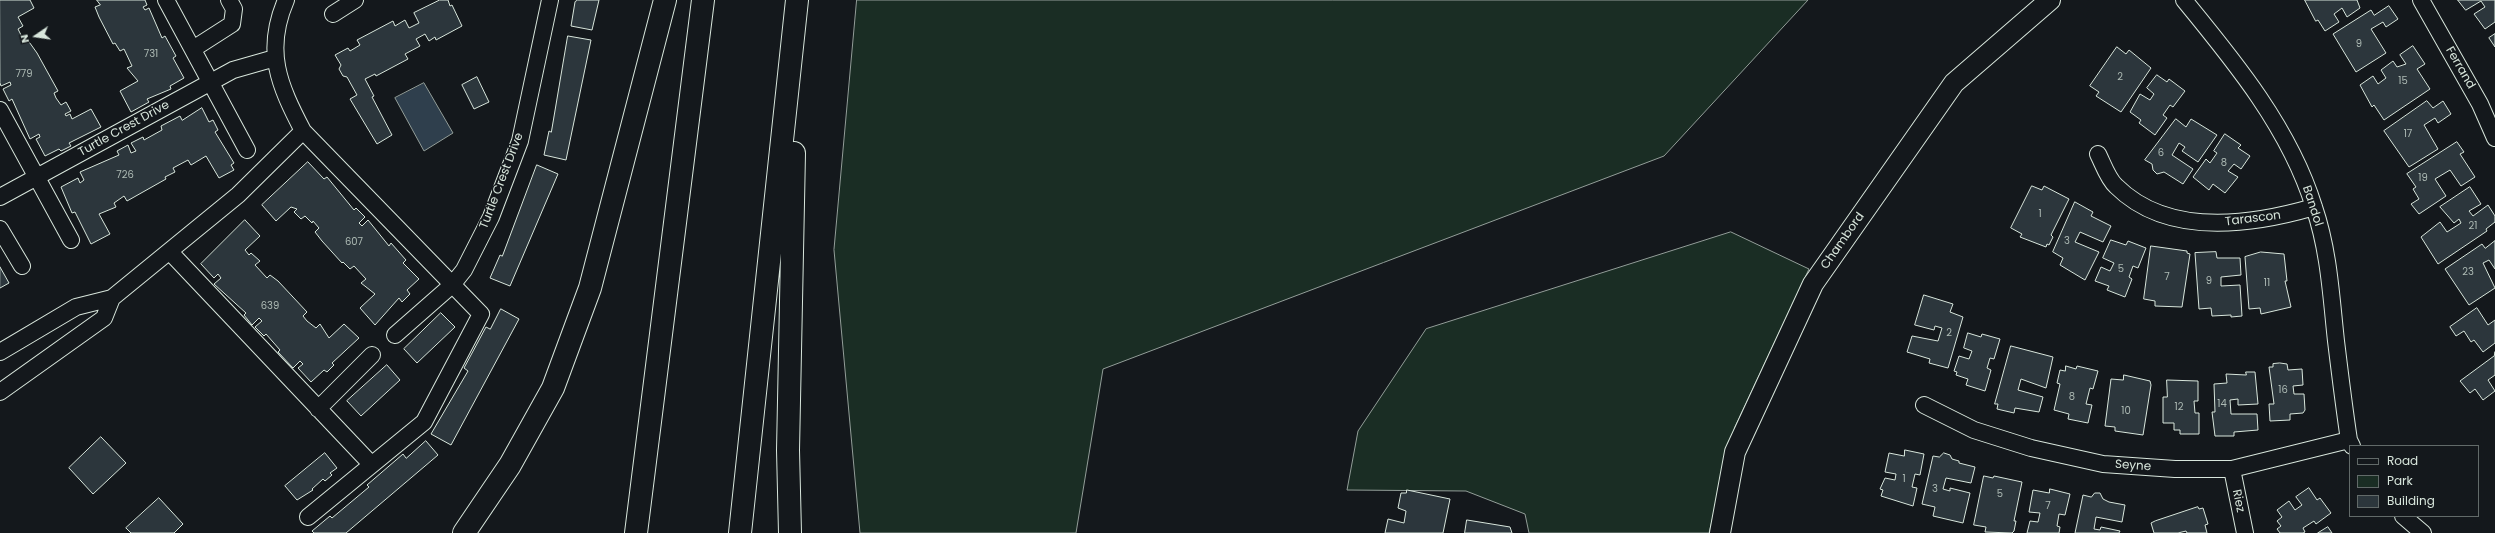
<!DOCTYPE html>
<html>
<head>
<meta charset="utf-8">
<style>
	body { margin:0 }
	#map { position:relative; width:2495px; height:533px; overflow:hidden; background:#14181c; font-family:Poppins,sans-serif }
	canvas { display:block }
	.legend { position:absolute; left:2349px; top:445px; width:130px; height:72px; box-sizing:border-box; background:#14181c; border:1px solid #626a69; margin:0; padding:5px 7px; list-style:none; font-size:12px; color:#d8e6dc }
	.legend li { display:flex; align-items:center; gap:8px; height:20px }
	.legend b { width:20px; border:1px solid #626a69 }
	.north { position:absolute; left:16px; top:16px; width:40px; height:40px; -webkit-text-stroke:3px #14181c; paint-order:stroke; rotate:257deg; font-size:11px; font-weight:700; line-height:16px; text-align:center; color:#d8e6dc }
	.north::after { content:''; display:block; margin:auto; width:14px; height:18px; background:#d8e6dc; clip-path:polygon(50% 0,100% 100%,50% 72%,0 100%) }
</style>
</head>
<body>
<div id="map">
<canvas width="2495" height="533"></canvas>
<ul class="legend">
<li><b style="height:5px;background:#14181c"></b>Road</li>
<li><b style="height:11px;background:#1a2d24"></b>Park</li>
<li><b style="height:11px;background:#2c363c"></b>Building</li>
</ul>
<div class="north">N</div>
</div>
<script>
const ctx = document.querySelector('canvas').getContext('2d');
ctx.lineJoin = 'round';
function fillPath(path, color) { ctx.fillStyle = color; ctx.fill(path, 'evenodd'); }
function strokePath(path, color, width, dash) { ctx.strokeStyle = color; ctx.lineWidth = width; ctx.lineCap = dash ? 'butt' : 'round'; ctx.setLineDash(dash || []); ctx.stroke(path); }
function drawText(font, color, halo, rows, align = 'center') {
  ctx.font = font + ' Poppins,sans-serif'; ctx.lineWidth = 3; ctx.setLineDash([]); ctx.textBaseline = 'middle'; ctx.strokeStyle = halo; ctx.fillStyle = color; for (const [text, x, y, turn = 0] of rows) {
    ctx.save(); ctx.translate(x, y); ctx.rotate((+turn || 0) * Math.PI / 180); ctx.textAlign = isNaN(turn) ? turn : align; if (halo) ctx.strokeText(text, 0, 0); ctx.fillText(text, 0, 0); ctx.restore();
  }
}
const green = new Path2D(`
	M857,0H1808L1664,156L1103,369L1076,533H860L834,250Z
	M1731,232L1809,269L1735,427L1709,533H1529L1525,514L1466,491L1347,490L1358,431L1426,329Z`);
fillPath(green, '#1a2d24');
strokePath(green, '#939e99', 1);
const water = new Path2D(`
	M424,83L453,133L424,151L395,98Z`);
fillPath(water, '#2f3f4d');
strokePath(water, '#939e99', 1);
const building = new Path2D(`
	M0,0H30L34,8L18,17L23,26L18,29L24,41L27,39L37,53L58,91L54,93L56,98L61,105L66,102L71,111L65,114L66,116L70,114L72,119L91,109L101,127L69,143L71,146L61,151L59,149L45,156L36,139L40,137L39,134L30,139L12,99L9,101L3,89L11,85L10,82L1,86L0,83Z
	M97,0H145L147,5L143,7L145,10L149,8L162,38L165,36L176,56L173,58L184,78L170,86L171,89L147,99L149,102L131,112L120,91L138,81L127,68L132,66L124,49L120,51L115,43L113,44L99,17L95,7L100,5Z
	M440,0H448L450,6L452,5L462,26L436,40L435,37L429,41L425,34L416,39L420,46L405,54L408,59L376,76L375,74L365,79L374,96L372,97L392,135L377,144L350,99L357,95L347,77L343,76L339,69L341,65L335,55L348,48L350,51L360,45L357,40L393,21L395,26L405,20L409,28L419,23L414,13Z
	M578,0H599L592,30L571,26L575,2Z
	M2305,0H2357L2360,8L2347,17L2342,8L2334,14L2339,22L2325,31L2318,20L2316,21Z
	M2458,0H2495V22L2485,29L2474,14L2485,7L2481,1L2466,10Z
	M2389,6L2398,19L2386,27L2383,22L2371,29L2386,53L2356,72L2333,34L2371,10L2374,15Z
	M2495,34V47L2489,38Z
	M568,36L591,40L566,160L544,155L549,131L551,132Z
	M2413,46L2425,64L2417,69L2430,89L2384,120L2374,105L2372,107L2360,85L2373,76L2378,84L2386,78L2381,70L2393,61L2397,67L2406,64L2400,55Z
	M2117,47L2126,54L2129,50L2151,68L2121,112L2096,96L2099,92L2090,86Z
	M2157,75L2167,82L2169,79L2185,91L2173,107L2170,105L2163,115L2167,118L2155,135L2139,123L2141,120L2130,112L2140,94L2150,100L2154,94L2147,88Z
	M477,77L489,102L474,109L462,85Z
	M2427,101L2433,108L2443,101L2451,114L2438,123L2435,118L2424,125L2438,149L2409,167L2384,131Z
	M202,108L209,122L213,120L218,130L215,132L234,163L231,165L234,170L219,178L206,156L191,165L188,160L173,168L175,172L165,177L166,179L127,201L124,196L114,203L116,207L99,214L110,234L91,244L75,212L72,213L61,187L78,178L80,183L84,180L80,172L119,155L117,151L128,145L131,153L136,151L131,143L143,137L144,140L162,130L161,126L180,116L182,120Z
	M2176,119L2186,127L2191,119L2217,135L2198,162L2182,151L2185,147L2179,143L2172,155L2193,169L2183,184L2164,172L2157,174L2153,170L2152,164L2145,160Z
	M2225,134L2241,145L2238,148L2250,156L2241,169L2234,164L2228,171L2238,177L2225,193L2213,184L2209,190L2193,177L2206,159L2210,163L2217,153L2214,151Z
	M2457,142L2464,152L2460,154L2475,177L2461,186L2450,170L2435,179L2446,196L2419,214L2411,204L2419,199L2413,189L2416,187L2407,174Z
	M308,162L324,179L327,177L354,210L356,208L365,217L359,223L362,226L368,220L389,246L391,243L406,260L403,263L419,279L407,290L410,294L402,302L399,298L375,325L360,308L375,294L361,283L366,279L354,266L350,269L343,262L342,263L322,241L315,232L319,228L313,221L312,223L305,216L301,219L294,212L297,209L291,207L276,221L262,205Z
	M537,165L558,174L510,286L490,278L500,255L502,256Z
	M2032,186L2042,190L2044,186L2069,199L2051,235L2053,237L2049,245L2047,244L2046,247L2020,237L2022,234L2011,228Z
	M2470,187L2481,204L2469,211L2473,216L2488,205L2495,216V222L2486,229L2487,231L2438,264L2421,237L2440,222L2447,232L2461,223L2459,219L2454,223L2440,207Z
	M2075,202L2093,212L2091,216L2111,226L2103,242L2080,232L2075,242L2099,252L2085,280L2060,265L2063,258L2053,252Z
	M245,220L260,236L245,250L249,255L251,253L260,261L255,265L267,278L270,275L278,281L307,312L303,316L307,321L316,328L320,324L329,338L344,324L359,338L332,363L334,365L327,372L324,370L311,382L298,368L303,364L300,361L293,368L278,352L280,350L266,334L264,336L255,327L262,321L259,318L252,325L244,315L246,313L214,284L221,278L218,274L214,278L201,264Z
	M2111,240L2126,245L2128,241L2146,248L2138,268L2133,266L2129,277L2132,279L2125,297L2107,290L2109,286L2095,281L2101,267L2110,271L2114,263L2103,258Z
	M2495,241V269L2489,260L2483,263L2495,288L2469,305L2445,269L2482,244L2485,248Z
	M2151,246L2187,251V253L2190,254L2182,307L2155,306V301L2144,299Z
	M2216,252L2217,258H2240L2241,275L2221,277V286L2240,285L2242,316L2231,317V315L2212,316L2211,308L2199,309L2195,253Z
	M2261,252L2284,254L2287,281H2285L2291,307L2261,314L2260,308L2249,309L2245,257Z
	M0,267L9,283L0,288Z
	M1924,295L1953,304L1950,312L1963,317L1948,368L1929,363L1930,359L1907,352L1912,336L1938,341L1942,328L1935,326L1934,330L1915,325Z
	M2477,308L2488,325L2495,320V343L2483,352L2474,340L2471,342L2464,331L2456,336L2450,327Z
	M501,309L519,319L451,445L431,434L468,371L464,368L486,327L490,329Z
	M441,313L455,327L417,363L404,349Z
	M1968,333L1981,337L1982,334L2000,339L1994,359L1990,358L1987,368L1991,370L1985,391L1966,385L1968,379L1956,375L1957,372L1954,371L1959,356L1969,359L1972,351L1964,348Z
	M2011,346L2053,357L2046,388L2021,379L2018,390L2043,397L2039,412L2015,408L2014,413L1997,409L1998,404H1995Z
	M2495,352V375L2488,380L2495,391L2483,400L2475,389L2470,393L2460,381L2494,356Z
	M2280,363L2287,364L2288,370L2302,369L2303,385L2293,386L2294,394H2304L2305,410L2303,413L2290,414V420L2270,421L2269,404H2274L2269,367H2273V364Z
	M387,365L400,380L361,416L347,401Z
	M2066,366L2076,369L2077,366L2098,371L2093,389L2090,388L2086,404L2092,405L2088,423L2068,419L2069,414L2054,410L2060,384L2057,383L2060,370L2065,371Z
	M2246,372H2255L2258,404L2238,405V399L2230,400L2231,414H2257L2258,430L2234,432V436H2215L2212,412H2215L2214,384L2227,383L2226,374L2246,375Z
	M2124,375L2150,381L2151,385L2143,435L2115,431V427L2105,426L2111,379L2123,380Z
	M2167,380L2198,381V401H2194L2195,413H2199V434H2180V430H2174V423H2163V397H2167Z
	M101,437L126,463L93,494L69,468Z
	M426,441L438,455L346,533H314L312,531L330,516L332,518L369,487L367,485L403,454L406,458Z
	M1905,450L1924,454L1920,475L1915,474L1912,487L1917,488L1913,506L1881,496L1883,490L1880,489L1885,478L1895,480L1896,474L1885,472L1889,453L1904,456Z
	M325,453L337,468L330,473L332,475L325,481L323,479L312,489L313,490L297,500L285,486Z
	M1944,453L1950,455L1952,459L1959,461V463L1975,467L1971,483L1946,478L1943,489L1950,491V488L1970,493L1963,523L1933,516L1935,507L1922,504L1933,456L1939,457Z
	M1984,476L1993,478L1994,476L2022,482L2014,521H2016L2014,531L2012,533L1985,532L1986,527L1974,525Z
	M2309,488L2317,500L2320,498L2331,513L2316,524L2314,521L2303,528L2305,532L2303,533H2280L2277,529L2281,526L2277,521L2282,517L2277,510L2289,501L2295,510L2302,505L2296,497Z
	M2050,489L2070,494L2065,515L2059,514L2057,526L2060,527L2059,533H2027L2030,521L2038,522L2040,513L2029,512L2033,490L2049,493Z
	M1407,490L1450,499L1443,533H1385L1388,519L1404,523L1406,511L1398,508L1401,493H1406Z
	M2095,493H2100L2103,499L2109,502L2125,505L2122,522L2096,517L2094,529L2100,530L2101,527L2120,531L2119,533H2075L2083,495L2091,497Z
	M159,498L183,524L174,533H131L126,528Z
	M2198,507L2199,509L2203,508L2208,524L2205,525L2207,533H2187L2186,531L2178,533H2154L2151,523L2155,521Z
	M1467,520L1510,527L1512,533H1465Z
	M2328,527L2332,533H2318Z`);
fillPath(building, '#2c363c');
strokePath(building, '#d8e6dc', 1);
const minor = new Path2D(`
	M166,0L247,150
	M2184,0C2235,62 2290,129 2314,207C2329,251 2331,295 2336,341C2340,374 2344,407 2349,440L2352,446
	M2421,0L2480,104L2495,138
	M333,14L355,0
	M193,49L232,24L234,9L229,0
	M0,110L71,240
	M303,131L481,314L424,422L308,517
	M2098,154C2103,164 2108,179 2116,186C2168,238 2252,225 2314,207
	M0,197L233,70L275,58
	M0,229L22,266
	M170,252L371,464
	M395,335L452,285L464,270L491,217L520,141L550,0
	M0,352L76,307L112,298L238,195L303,131C279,85 264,51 286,0
	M0,392L104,318L112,298
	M1924,405L1974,430L2031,448L2103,464L2175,469H2232L2349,440
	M318,409L372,355
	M2232,469L2245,533
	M2403,516L2423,533`);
const tertiary = new Path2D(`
	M1720,533L1735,452L1813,284L1954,83L2050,0`);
const motorway = new Path2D(`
	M464,533L510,465L553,388L590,288L665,0
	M636,533L703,0
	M740,533L797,0
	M790,533L788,450L794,153`);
strokePath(minor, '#d8e6dc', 18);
strokePath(tertiary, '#d8e6dc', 22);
strokePath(motorway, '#d8e6dc', 24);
strokePath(minor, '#14181c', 16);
strokePath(tertiary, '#14181c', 20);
strokePath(motorway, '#14181c', 22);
drawText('10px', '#adbab4', null, [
	["9",2359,44],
	["731",151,54],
	["779",24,74],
	["2",2120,77],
	["15",2403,81],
	["17",2408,134],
	["6",2161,153],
	["8",2224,163],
	["726",125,175],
	["19",2423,178],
	["1",2040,214],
	["21",2473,226],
	["3",2067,241],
	["607",354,242],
	["5",2121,269],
	["23",2468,272],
	["7",2167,277],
	["9",2209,281],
	["11",2267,283],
	["639",270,306],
	["2",1949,333],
	["16",2283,390],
	["8",2072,397],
	["14",2222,404],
	["12",2179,407],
	["10",2126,411],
	["1",1904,479],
	["3",1935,489],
	["5",2000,494],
	["7",2048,506]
]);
drawText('12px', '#d8e6dc', '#14181c', [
	["Ferrand",2460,68,60],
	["Turtle Crest Drive",124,129,-29],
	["Turtle Crest Drive",502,181,-69],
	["Bandol",2312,206,72],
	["Tarascon",2253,219,-7],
	["Chambord",1843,241,-55],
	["Seyne",2133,466,4],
	["Riez",2238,501,79]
]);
</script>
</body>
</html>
